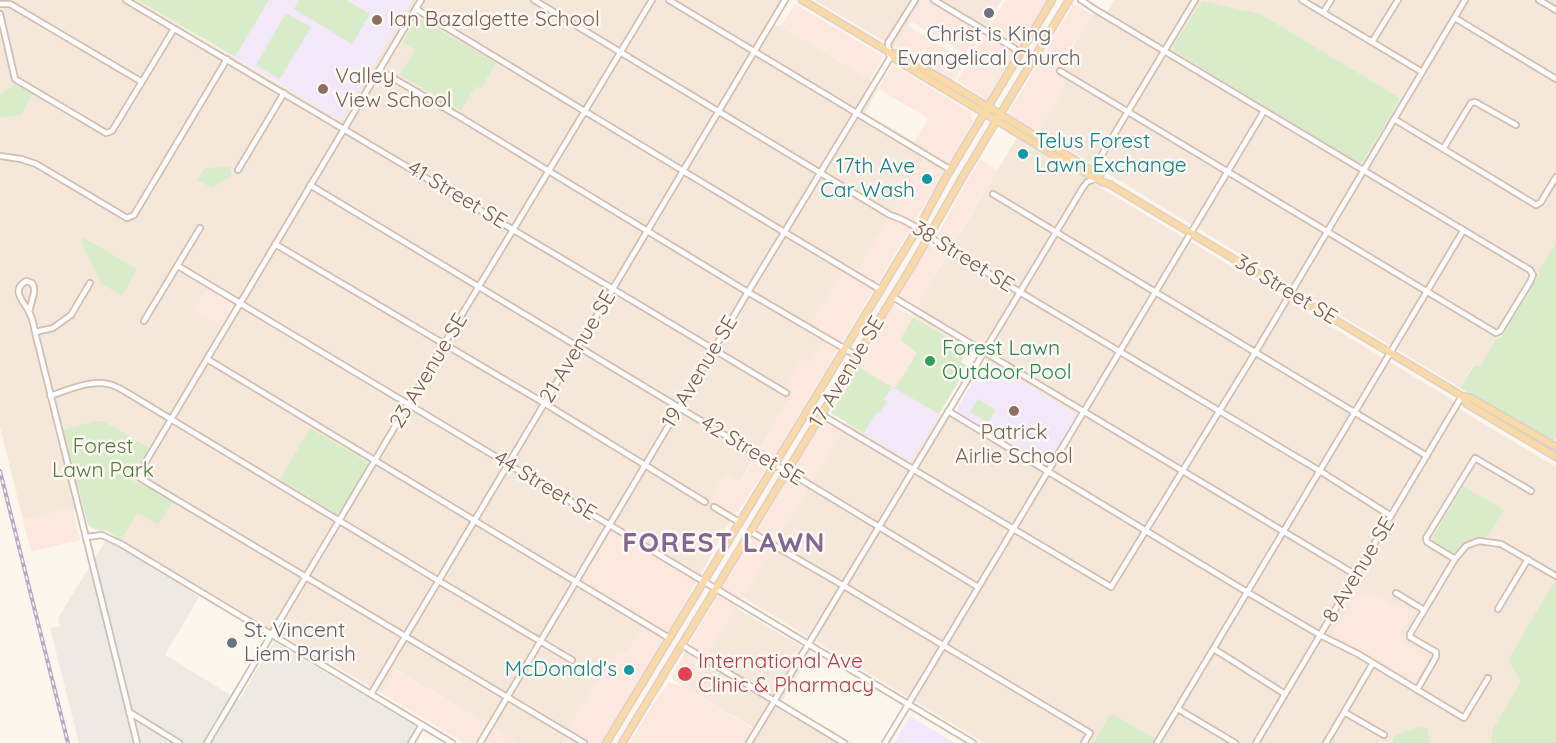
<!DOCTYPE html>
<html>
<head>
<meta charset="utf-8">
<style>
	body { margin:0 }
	canvas { display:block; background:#fdf6ec }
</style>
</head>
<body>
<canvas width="1556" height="743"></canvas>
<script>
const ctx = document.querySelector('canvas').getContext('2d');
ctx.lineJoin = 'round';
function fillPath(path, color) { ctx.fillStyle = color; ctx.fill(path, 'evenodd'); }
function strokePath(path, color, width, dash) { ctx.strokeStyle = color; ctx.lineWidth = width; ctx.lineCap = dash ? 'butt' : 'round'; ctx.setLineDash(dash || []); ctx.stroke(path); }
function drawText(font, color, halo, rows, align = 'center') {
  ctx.font = font + ' Quicksand,sans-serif'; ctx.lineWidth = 5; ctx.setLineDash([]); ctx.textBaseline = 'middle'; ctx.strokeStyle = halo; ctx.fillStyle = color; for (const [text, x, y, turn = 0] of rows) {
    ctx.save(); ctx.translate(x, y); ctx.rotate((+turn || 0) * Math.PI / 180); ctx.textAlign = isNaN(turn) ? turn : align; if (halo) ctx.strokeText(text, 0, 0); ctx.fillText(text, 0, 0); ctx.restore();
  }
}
fillPath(new Path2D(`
	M0,0H136L340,120L412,0H784L770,25L781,26L870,79L878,89L865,113L929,150L858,271L847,264L812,323L828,333L811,364L803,359L787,385L795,390L739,483L725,475L711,499L734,514L698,579L645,623L627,653L618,652L584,703L561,743H518L395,669L381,693L121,540L138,513L142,484L135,482L132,478L131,473L136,466L139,464L149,448L63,431L83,507L23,520L0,427Z
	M814,0H923L894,47Z
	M926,0H1002L982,34Z
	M1114,0H1556V242L1539,270V274L1501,336L1496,339L1480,366L1473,365L1460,388L1038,131L1066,83L1055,76L1092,14L1108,11Z
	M1017,137L1451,399L1464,412L1556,467V743H984L742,597L842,431L846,422L909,461L912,460L939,414L959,413L1043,463L1049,461L1075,418L1074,413L911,315Z
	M735,607L812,653L782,701L852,743H749L757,730L687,689Z`), '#f5e8da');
fillPath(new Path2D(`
	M923,0H926L982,34L969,56L910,21Z
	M1006,0H1049L989,102L957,80Z
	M795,4L883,56L870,79L781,26Z
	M1074,4L1092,14L1055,75L1066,83L1038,131L1008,114Z
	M907,25L966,61L953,82L894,49V47Z
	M893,65L972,113V123L915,221L773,458L737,513L734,514L710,500L725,475L740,483L795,390L786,385L803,358L811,364L828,333L812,323L847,263L858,271L929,150L915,142L928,118L878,89Z
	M980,159L997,170L952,245L937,235Z
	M929,245L946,255L917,306L900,295Z
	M207,288L232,303L233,308L222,326L193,310Z
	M893,304L913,317L900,340L918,352L896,387H892L859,367Z
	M823,421L842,431L687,689L757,731L749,743H629L652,706L669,682L683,687L671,678L698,628Z
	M72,508L80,540L31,552L23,520Z
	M609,524L698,579L667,635L603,743H561L584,703L618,652L622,651L627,653L645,623L576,581Z
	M1357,594L1383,597L1389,604L1403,607L1414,614L1400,632L1401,641L1429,658L1415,682L1331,633Z
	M394,669L518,743H465L381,693Z`), '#fde8e0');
fillPath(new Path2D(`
	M106,540L121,544L199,597L165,655L239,700L274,642L417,727L408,743H79L50,628L60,626L58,618Z`), '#efe9e4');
fillPath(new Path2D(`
	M269,0H412L340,120L235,57Z
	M985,362H990L1074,413L1075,418L1049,461L1043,463L959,413L957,409Z
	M892,387L939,414L912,460L909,461L864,433Z
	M910,716L955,743H894Z`), '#f3e8fa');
fillPath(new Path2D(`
	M137,0H269L235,57Z
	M299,0H346L370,14L352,44L294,9Z
	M1202,1L1260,14L1398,97L1399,101L1362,162H1357L1176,52L1174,49V45Z
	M286,13L311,27L280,79L256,65Z
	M418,19L422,20L496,63L481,88L477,87L474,88L461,111L400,75L415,50L403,42L415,21Z
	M14,85L24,89L32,94L21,115L0,118V95Z
	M230,167L232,175L212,188L197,180L205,168Z
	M84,238L137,269L122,296L101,283L81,242Z
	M1556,242V438L1553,442L1460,388L1474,365L1480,366L1496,339L1502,336L1539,274V270Z
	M913,317L969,350L961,362L968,366L939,414L892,387L884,400L887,402L880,413L877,412L864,433L831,413L859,367L892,387H896L917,353L900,340Z
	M978,399L996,410L988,423L970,412Z
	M95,421H103L149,448L139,464L133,470L132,478L135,482L145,486L172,502L158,525L138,513L121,540L107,531L94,529L88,525L63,430Z
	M310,428L367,462L369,466L341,512L337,514L280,479Z
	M1463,486L1504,510L1488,536L1471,540L1453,553L1435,543L1433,537Z
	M1554,582L1556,583V743H1491L1493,729L1521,682L1508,660Z
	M1110,715H1114L1155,739L1152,743H1091L1096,739Z
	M1419,727L1427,728L1430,743H1392L1394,736Z`), '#d8ecc9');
const minor = new Path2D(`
	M126,0L613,289L786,393
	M421,0L139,473L140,478L584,743
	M534,0L890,215C913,222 932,239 951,251L1320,471L1391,516
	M669,0L951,170
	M934,0L1014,48L1018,56
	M1302,0L1422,72
	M1539,0L1556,10
	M0,4H10L142,82
	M416,9L784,232L881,290
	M1323,13L1331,0
	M0,14L15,79L106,133L112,131L174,29
	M1455,18L1556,79
	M1372,42L1398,0
	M379,70L460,117L746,291L852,353
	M1060,71L1496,333L1500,331L1530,282L1533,275L1530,270L1096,10L1081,0
	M1394,119L1536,205L1541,202L1556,177
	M1443,149L1471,103L1475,102L1516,125
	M0,156L21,159L36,164L127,218L134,215L227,59
	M238,170L284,93
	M1098,175L1097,166L1100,158L1195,0
	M310,185L771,463L792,474L978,587
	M993,194L1427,456
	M275,244L544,403L705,502
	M178,266L973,743
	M893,297L1356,575
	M29,312L34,293V287L32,283L26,281C10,291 24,301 29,312C32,317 34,326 35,332L137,743
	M144,321L200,228
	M35,332L53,328L71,315L90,283
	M207,359L669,638
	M50,396C68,390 89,380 108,384C114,385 121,389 126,392L439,581L572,660
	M948,411L1247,592L1320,635L1358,654L1464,718L1488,678
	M822,415L1111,587L1255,353L1465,0
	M714,507L739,522
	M751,532L844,586L1090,733L1084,743
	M87,537L102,535L121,544L452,743
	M1455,559L1427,542L1426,538L1475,458L1531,491
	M1396,593L1424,610
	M1498,609L1528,559
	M682,645L844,743
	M1214,649L1285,694
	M1417,690L1436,657V652L1410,637V634L1455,559L1466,546L1473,543L1479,541L1501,544L1556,576
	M371,694L785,0
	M1178,709L1235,743
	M129,712L179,743
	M1344,712L1384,735
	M207,743L444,344L652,0
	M411,743L422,725
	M480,743L748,292L890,58L888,43L915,0
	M749,743L1082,189L1087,182L1095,179
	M885,743L1264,111
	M1157,743L1463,231
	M1256,743L1462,396
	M1326,743L1373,663`);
const major = new Path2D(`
	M802,0L889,52L903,57L952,85L1059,150L1100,176
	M889,52L898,61L1057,157L1102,182L1109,184L1462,396L1471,398L1556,447
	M1462,396L1467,404L1556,457
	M606,743L924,218L945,179L1052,0
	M622,743L913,264L962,178L1069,0`);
strokePath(minor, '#d1beb0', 8);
strokePath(major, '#dad1cd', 9);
strokePath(minor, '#fff', 4.5);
strokePath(major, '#fbd9a5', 6);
const rail = new Path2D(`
	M0,471L68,743`);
strokePath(rail, '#b9a8c9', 4);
strokePath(rail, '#fffaf3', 1.5, [4.5]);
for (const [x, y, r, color] of [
	[989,13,6,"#6b7280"],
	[377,20,6,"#8d6e63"],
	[323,89,6,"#8d6e63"],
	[1023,154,6,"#0f9aa8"],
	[927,179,6,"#0f9aa8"],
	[930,361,6,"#2e9e5b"],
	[1014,411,6,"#8d6e63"],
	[232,643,6,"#6b7280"],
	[629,670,6,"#0f9aa8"],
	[685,674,8,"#e0444e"]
]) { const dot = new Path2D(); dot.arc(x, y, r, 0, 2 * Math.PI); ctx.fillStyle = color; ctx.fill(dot); strokePath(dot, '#fffaf3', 2); }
drawText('21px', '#785e54', '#fffaf3', [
	["Ian Bazalgette School",389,20],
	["Valley",335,77],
	["View School",335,101],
	["Patrick",1014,433,"center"],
	["Airlie School",1014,457,"center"]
], 'left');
drawText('21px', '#5b616d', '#fffaf3', [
	["Christ is King",989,35],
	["Evangelical Church",989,59],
	["St. Vincent",244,631,"left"],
	["Liem Parish",244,655,"left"]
]);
drawText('21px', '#0d838f', '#fffaf3', [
	["Telus Forest",1035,142,"left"],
	["Lawn Exchange",1035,166,"left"],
	["17th Ave",915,167],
	["Car Wash",915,191],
	["McDonald's",617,670]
], 'right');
drawText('21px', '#7a5c4d', '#fffaf3', [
	["41 Street SE",457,195,31],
	["38 Street SE",963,257,32],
	["36 Street SE",1286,290,31],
	["21 Avenue SE",578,347,-59],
	["23 Avenue SE",429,371,-59],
	["19 Avenue SE",700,372,-59],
	["17 Avenue SE",847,372,-59],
	["42 Street SE",752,451,31],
	["44 Street SE",545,486,31],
	["8 Avenue SE",1359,570,-59]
]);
drawText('21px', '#27864d', '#fffaf3', [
	["Forest Lawn",942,349],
	["Outdoor Pool",942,373]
], 'left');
drawText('21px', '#537a41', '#fffaf3', [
	["Forest",103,447],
	["Lawn Park",103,471]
]);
drawText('21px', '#be3a42', '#fffaf3', [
	["International Ave",698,662],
	["Clinic & Pharmacy",698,686]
], 'left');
ctx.letterSpacing = '1.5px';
drawText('bold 27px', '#846695', '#fffaf3', [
	["FOREST LAWN",724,544]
]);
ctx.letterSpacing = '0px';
</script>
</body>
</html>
